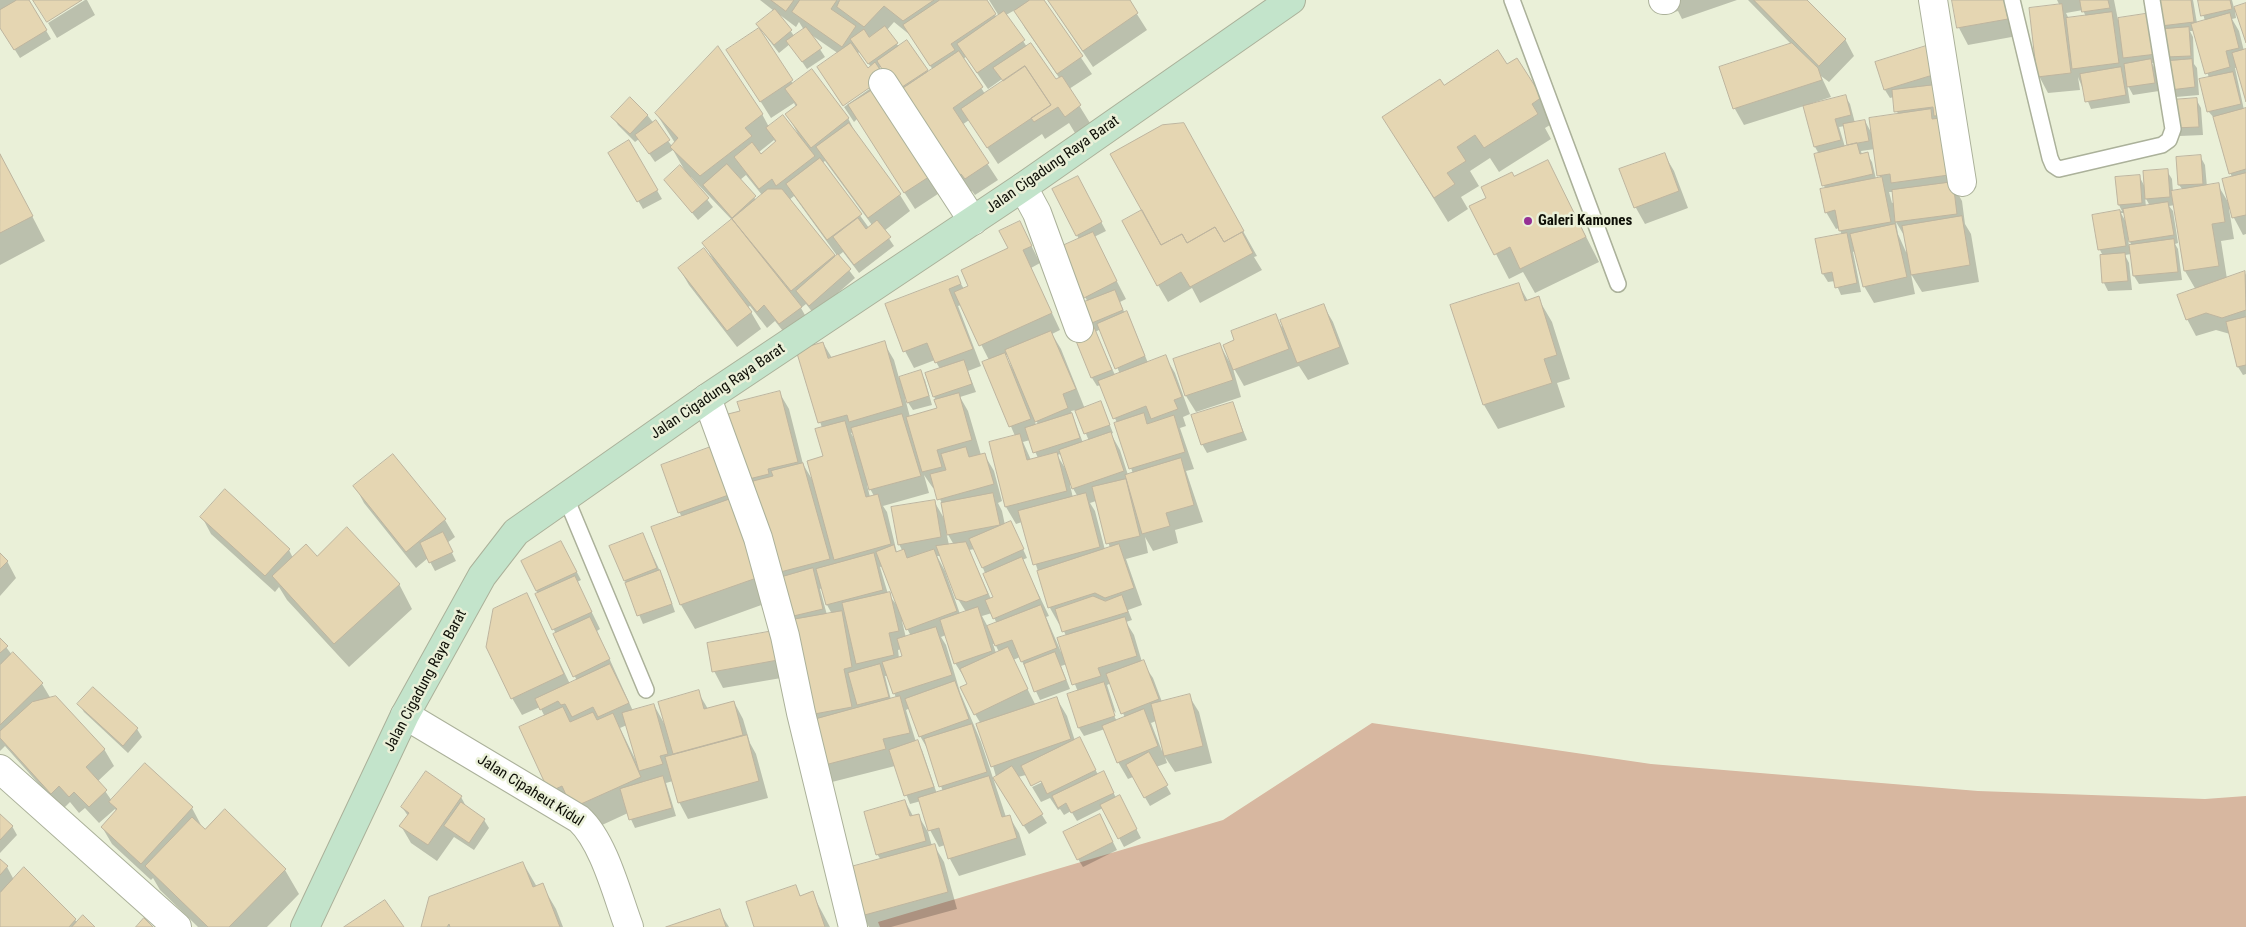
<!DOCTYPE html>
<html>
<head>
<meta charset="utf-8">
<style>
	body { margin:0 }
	canvas { display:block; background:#eaf0d8 }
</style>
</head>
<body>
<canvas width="2246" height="927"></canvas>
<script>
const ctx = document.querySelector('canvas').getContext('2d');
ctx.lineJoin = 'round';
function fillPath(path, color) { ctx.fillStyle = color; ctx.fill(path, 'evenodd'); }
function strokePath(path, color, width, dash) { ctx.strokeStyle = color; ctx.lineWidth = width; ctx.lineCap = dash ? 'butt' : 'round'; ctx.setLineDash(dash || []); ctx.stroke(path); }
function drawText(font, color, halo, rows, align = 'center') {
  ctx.font = font + ' "Roboto Condensed",sans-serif'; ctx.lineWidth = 5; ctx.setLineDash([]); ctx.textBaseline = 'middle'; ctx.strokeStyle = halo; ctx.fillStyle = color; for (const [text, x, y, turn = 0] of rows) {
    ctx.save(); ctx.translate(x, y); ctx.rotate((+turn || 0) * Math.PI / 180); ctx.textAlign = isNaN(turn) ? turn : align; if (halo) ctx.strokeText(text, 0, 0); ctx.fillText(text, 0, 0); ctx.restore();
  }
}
fillPath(new Path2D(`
	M1372,723L1651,764L1978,791L2205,799L2246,796V927H880L878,922L1223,820Z`), '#d7b7a0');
fillPath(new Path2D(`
	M0,0H28L51,39L20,58L0,26Z
	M85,0H87L95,15L57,38L48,23Z
	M760,0H986L997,18L999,16L989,0H1042L1092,74L1069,89L1090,123L1075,133L1069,123L1045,139L1042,134L998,164L969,120L962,125L998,180L975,195L972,191L961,198L879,104L888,118L947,188L915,209L857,119L854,122L844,107L878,83V80L842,105L818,67L839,54L810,34L825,57L807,69L790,44L779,53L761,30L759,31L793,84L848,118L857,136L900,195L910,211L884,231L894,246L859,273L843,252L838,256L855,278L814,314L806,304L801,308L810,324L790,340L775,321L767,328L750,306L748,307L761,329L737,347L689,285L679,268L713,260L704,243L732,220L691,177L690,178L713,207L698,220L665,180L685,171L673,150L655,162L639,139L635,142L618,125L613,117L630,99L648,116L672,146L675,143L656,113L762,114L769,127L798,134L787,114L796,107L794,103L771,118L728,50L761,29L774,11ZM1015,10L1025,28L1060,79L1056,81L1027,47L1006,15ZM780,15L796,27L799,22L804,30L794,36ZM894,22L910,35L933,70L928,73L907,42L899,47L887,30ZM859,52L871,67L868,69L857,55ZM966,57L988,89L1002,79L1003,82L985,94L963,59ZM881,67L895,95L878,69ZM774,140L776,143L761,156L759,152ZM825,161L872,225L869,228L822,163ZM746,175L762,195L756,200L740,180ZM794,196L838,257L836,258L789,200Z
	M1048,0H1128L1147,30L1093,67Z
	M1659,0H1737L1682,19L1678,11L1668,14Z
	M1748,0H1805L1845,39L1854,56L1829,82L1821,76L1831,97L1813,103L1814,105L1845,96L1850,104L1855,123L1865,121L1872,134L1898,115L1894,97L1890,98L1885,90L1877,63L1926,48L1940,83L1930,86L1937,117L1950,116L1957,192L1962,201L1965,224L1971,234L1979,282L1922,292L1911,274L1915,294L1874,303L1864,286L1855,251L1853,252L1861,292L1841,295L1835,281L1828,282L1823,274L1842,235L1839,228L1836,229L1826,212L1825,189L1816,155L1819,154L1815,147L1804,106L1744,125L1735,109L1721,68L1792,45ZM1845,126L1848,147H1845L1839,127ZM1875,149L1880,178L1876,179L1872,162L1867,154L1862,155L1861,151ZM1889,192H1893L1894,202L1892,203ZM1896,222L1905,237L1908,251L1906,252L1898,234Z
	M1953,0H2010L2017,36L1968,45L1959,28Z
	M2057,0H2114L2118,20L2150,15L2161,62L2152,63L2155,69L2159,91L2133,95L2127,84L2130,103L2091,109L2078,77L2080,90L2048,93L2039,76L2060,6ZM2083,10L2086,17L2069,19L2066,13Z
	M2158,0H2193L2197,23L2205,21L2199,0H2232L2234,8L2246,4V39L2237,11H2235L2236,18L2232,19L2239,31L2244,51L2246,50V97L2238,68H2235L2244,110H2246V234L2243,235L2234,218L2231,209H2229L2234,239L2221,241L2227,279L2245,273L2246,275V374L2243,375L2238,367L2230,334L2216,330L2196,336L2187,319L2196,290L2185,271L2175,205L2169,206L2173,211L2178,243L2175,244L2178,249L2182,280L2139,284L2134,276L2131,254L2125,255L2129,263L2132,290L2108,291L2104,283L2103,256L2100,250L2093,216L2122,211L2119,205L2139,176L2145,187L2167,171L2172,179L2173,192L2183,190L2179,185L2177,158L2200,156L2205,165L2207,187L2218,185L2228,202L2232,178L2215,119L2208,111L2209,78L2195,31H2190L2193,37L2194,64L2197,68L2199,95L2176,97L2171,89L2170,62L2167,57ZM2145,197L2150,206L2146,207ZM2121,213H2125L2126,222L2122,215ZM2128,238L2132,246H2129Z
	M1506,66L1541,98L1555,122L1545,128L1551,139L1499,172L1490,158L1470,171L1479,186L1461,197L1468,209L1448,222L1383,117L1444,87Z
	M2196,99L2201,108L2203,135L2180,136L2175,128Z
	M629,142L662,199L643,209L610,153Z
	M1197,149L1257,256L1254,257L1262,270L1200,303L1192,288L1168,302L1158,285L1143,210Z
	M0,154L45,241L0,265Z
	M1664,154L1674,171L1688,208L1645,224L1636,208L1621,170Z
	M1548,162L1599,262L1535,293L1523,272L1509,279L1471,206L1488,198L1514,177Z
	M1082,186L1106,231L1094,237L1126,299L1120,302L1125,314L1127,313L1131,321L1148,363L1165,356L1175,373L1190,414L1183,417L1186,426L1180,428L1194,469L1186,471L1203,522L1175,530L1178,543L1153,551L1145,537L1148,553L1126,559L1142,605L1128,610L1132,620L1126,622L1134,635L1142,662L1153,678L1162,702L1189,696L1199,712L1212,763L1175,772L1165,757L1167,763L1156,767L1171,794L1150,806L1133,777L1128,779L1118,762L1105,729L1084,736L1079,728L1069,695L1078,692L1067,664L1061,666L1070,689L1040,700L1020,657L1013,660L1036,706L1057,699L1067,716L1075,741L1089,756L1098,775L1108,781L1116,798L1124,805L1141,838L1124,847L1103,808L1077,821L1071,811L1064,815L1060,809L1058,810L1050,798L1041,802L1032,787L1047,780L1026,775L1018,777L1047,823L1029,834L999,787L981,724L975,714L969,685L955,663L946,635L941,637L946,645L960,692L981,742L1006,817L1009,816L1019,833L1026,855L959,876L950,859L945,845L939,847L930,830L921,801L910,804L895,766L832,782L823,766L750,497L741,412L779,392L789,409L803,464L813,481L824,457L822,428L798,351L823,343L832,358L884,343L894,360L899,378L920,372L925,380L932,405L913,410L905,398L910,417L938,409L934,396L940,369L935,360L914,368L905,351L957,277L964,289L970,287L1009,249L1020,223L1040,263L1031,268L1060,330L1052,334L1061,349L1085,409L1101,403L1113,433L1111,434L1120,450L1128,475L1133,474L1117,423L1101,385L1097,386L1092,378L1076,337L1088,302L1085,297L1079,240L1077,235ZM961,305L989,360L984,363L1015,436L990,442L1006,507L1016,524L1022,522L1050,608L1059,624H1061L1066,636L1063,651L1061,652L1046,617L1049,616L1022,560L1027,558L1015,531L1005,525L1002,511L998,503L1002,501L994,471L984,454L981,455L968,411L960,397L976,392L968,371L981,366L958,306ZM1101,329L1120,374L1115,375L1095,332ZM1008,354L1014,368L1013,369L1005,356ZM1076,410L1089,441L1083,443L1071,411ZM1034,418L1039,425L1036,426ZM854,432L856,442L851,433ZM1030,440L1038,458L1031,460L1023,442ZM1061,454L1066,467L1065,468L1057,455ZM924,475L933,488H935L944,508L945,520L934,501L899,544L902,550L897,553L887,512L883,506L929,493ZM867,485H868L874,496L870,497ZM1070,485H1071L1078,497L1073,498ZM1096,501L1110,548L1105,550L1095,511L1090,503ZM946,531L954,545H949ZM975,549L995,597L991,599L969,550ZM937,556H941L958,599L966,612L960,614L945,571ZM883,566L897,603L896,604L888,594L880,567ZM822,588L827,605L832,614L827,615L820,589ZM992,613L997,624L988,627L982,616ZM902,621H903L911,636L906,638ZM993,644H995L999,652L996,653ZM901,649L903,657L899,658L898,650ZM885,676H888L896,698L891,700ZM1111,683L1125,718L1117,721L1111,711L1113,710L1116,713L1107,685ZM910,708L920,736L930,753L943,792L937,794L922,750L916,742L906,710ZM1156,721L1164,750L1162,751L1151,723Z
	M1519,285L1528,301L1538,298L1552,322L1570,379L1557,383L1565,407L1498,429L1484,405L1452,306Z
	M1323,305L1333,322L1349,364L1308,380L1299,366L1244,386L1232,365L1241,397L1196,412L1186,396L1174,360L1220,345L1230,363L1236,341L1275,315L1282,327Z
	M1232,403L1247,440L1207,453L1202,444Z
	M718,445L778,599L695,629L681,605L653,528L682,517L679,512Z
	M355,486L445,520L455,537L447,543L456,561L435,571L428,558L416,568L364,503Z
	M202,517L289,550L293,558L317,557L399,584L412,609L349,667L287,600L279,587L275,592L211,534Z
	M647,543L664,580L675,612L643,624L625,581Z
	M566,551L581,580L577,582L600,629L597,631L633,711L654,705L665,725L698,692L708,709L734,702L743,719L750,743L756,754L768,798L688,819L679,802L673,781L666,783L676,816L635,828L628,813L587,832L550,791L545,717L540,707L522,715L512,698L527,595L570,684L577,681L523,561ZM627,725L637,760L636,761L620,728Z
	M0,555L7,561L16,578L0,596Z
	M772,632L787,677L723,688L714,671Z
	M0,639L12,655L13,654L42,684L51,699L104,749L114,766L98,781L112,801L192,808L201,825L200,826L205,831L285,870L299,894L267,927H198L160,890L153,878L151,880L112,844L102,827L117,812L115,809L99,823L85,808L79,813L70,802L62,810L5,746L0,751Z
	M79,704L137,729L142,737L128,753L84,712Z
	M461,797L467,808L484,820L489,828L474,850L454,837L437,861L411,843L401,826L408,816L402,807Z
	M905,801L913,816L918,815L928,832L932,846L934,845L944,862L957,909L891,927H869L862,915L881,860L877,854Z
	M0,815L12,826L17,835L0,853Z
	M1104,824L1117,850L1083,867L1078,859Z
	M0,861L7,867L14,880L75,920L78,923L93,927H0Z
	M523,863L537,887L542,885L556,909L563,927H422Z
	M795,887L801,897L812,893L830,927H755Z
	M719,911L729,927H670Z`), '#0003');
const building = new Path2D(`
	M17,0H29L47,30L14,50L0,28V10Z
	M33,0H82L47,22Z
	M771,0H794L786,11Z
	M800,0H837L831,9L856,26L842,47L792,12Z
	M840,0H934L903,21L884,6L864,27L837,7Z
	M940,0H987L996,14L951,44L955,50L930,66L903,25Z
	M1030,0H1044L1083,56L1057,74L1014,11Z
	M1048,0H1130L1138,13L1083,51Z
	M1754,0H1807L1846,39L1819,66Z
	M1952,0H2004L2008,19L1957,28Z
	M2080,0H2108L2110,8L2082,12Z
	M2157,0H2191L2194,22L2161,26Z
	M2198,0H2230L2232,9L2201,16Z
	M2246,3V43L2234,7Z
	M2062,4L2071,73L2037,77L2029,8Z
	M775,9L792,30L774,45L756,24Z
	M1004,11L1025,40L977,73L957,44Z
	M2112,12L2119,63L2072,69L2066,18Z
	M2151,13L2157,54L2123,58L2118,18Z
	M2230,13L2239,48L2226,51L2230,67L2205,74L2191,24Z
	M885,26L898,43L868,64L850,39L864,29L869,37Z
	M806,27L822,48L802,62L786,41Z
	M2189,27L2191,56L2166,57L2164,29Z
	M759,28L793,80L760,102L726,50Z
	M907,40L928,70L896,91L877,61Z
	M851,43L868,68L875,62L885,77L843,106L817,67Z
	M1031,43L1056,79L1062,76L1081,105L1065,117L1058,107L1034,122L1031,118L1051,105L1025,66L1003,81L993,68Z
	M1792,43L1818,68L1822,80L1733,109L1719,67Z
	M718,46L763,114L745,128L752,136L700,176L670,147L678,138L655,113Z
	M1926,46L1936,74L1884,90L1875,62Z
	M2246,49V102L2232,53Z
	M1498,50L1507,64L1517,58L1542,97L1532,104L1538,114L1484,148L1475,135L1457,147L1466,161L1447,173L1455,184L1434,198L1382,117L1440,79L1444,85Z
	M959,51L983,87L953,108L989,163L965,179L961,174L951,182L893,95Z
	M2151,59L2155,83L2127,87L2124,64Z
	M2192,59L2195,87L2170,90L2168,61Z
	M1025,66L1051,105L987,148L961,109Z
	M2121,67L2126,95L2085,102L2080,74Z
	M812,69L849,118L811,148L785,114L797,105L785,89Z
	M2233,72L2241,104L2207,112L2199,79Z
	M1943,84L1947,115L1934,116L1933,107L1894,112L1892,90Z
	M872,90L888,116L899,110L938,171L904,193L848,105Z
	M1846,95L1851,115L1835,119L1841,140L1814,147L1803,106Z
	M630,97L648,115L630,134L611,117Z
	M2197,98L2199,127L2174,128L2171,100Z
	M2246,108V169L2229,174L2213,117Z
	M1931,109L1932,119L1948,117L1956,174L1891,183L1890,174L1877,176L1869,118Z
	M783,115L815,156L776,186L772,179L759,189L734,157L752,142L761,154L776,141L766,128Z
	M656,120L670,140L649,154L635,135Z
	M1865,120L1869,141L1847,145L1843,124Z
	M849,123L901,194L868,218L816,147Z
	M1184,123L1244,231L1224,242L1215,227L1187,243L1182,234L1161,245L1110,154L1162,125Z
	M629,140L658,190L637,202L608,153Z
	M1857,143L1860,154L1868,152L1873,174L1822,186L1814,154Z
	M1665,153L1679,191L1634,208L1619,169Z
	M0,154L33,216L0,233Z
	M2201,155L2203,184L2178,185L2176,157Z
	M820,158L862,214L827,240L786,184Z
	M1548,160L1586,237L1520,269L1510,247L1494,255L1469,206L1486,198L1481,187L1512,172L1514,176Z
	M727,164L756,196L732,218L703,185Z
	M680,165L709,198L692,213L664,180Z
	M2168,169L2170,197L2145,199L2143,171Z
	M2246,173V215L2232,218L2222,179Z
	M2140,175L2142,203L2118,205L2115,177Z
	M1078,176L1102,222L1076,236L1052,189Z
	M1882,177L1891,222L1839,231L1835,210L1825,213L1820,189Z
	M1953,182L1957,214L1895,222L1892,190Z
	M2219,183L2225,222L2212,224L2219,266L2184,271L2171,191Z
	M768,189H782L835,255L791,291L732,219Z
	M2168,202L2174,235L2129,242L2123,209Z
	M1142,210L1161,245L1182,234L1187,243L1215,227L1224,242L1242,232L1253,253L1190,287L1181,272L1157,286L1122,221Z
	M2120,210L2126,246L2098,250L2092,215Z
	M1962,216L1970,265L1911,275L1902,226Z
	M858,218L866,229L877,220L891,237L854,265L833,237Z
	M732,219L802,307L779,324L764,305L757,312L702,243Z
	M1020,221L1032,246L1023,250L1052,313L979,346L954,292L968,286L961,270L1008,248L999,231Z
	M1895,224L1907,277L1863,287L1850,234Z
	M1093,232L1117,281L1084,298L1060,247Z
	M1847,233L1857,283L1835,288L1832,272L1822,274L1815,239Z
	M2174,239L2178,272L2133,276L2129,245Z
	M704,248L752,312L727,331L678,268Z
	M2125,253L2128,281L2102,283L2100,255Z
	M838,254L851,269L809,306L796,291Z
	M2245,271L2246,310L2222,318L2206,313L2186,320L2177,295Z
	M958,276L961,284L949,289L973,349L935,363L927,343L903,352L885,304Z
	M1519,283L1525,301L1539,296L1557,355L1544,359L1552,383L1483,405L1450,305Z
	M1115,290L1123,310L1087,325L1079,304Z
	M1324,304L1340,347L1297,363L1280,320Z
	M1127,311L1145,356L1115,369L1097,324Z
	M1276,314L1289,349L1233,370L1223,345L1234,340L1231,331Z
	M2246,317V365L2237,367L2226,322Z
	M1094,327L1112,370L1091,378L1074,336Z
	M1051,331L1076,389L1063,394L1068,408L1035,422L1005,350Z
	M885,341L903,406L849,422L847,415L818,423L796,350L823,342L828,358Z
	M1220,343L1233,380L1185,396L1173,359Z
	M1005,353L1031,419L1009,427L982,362Z
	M1166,355L1182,397L1174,400L1178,409L1151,419L1146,406L1113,419L1098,381Z
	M964,360L972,384L933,397L925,373Z
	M921,370L929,396L907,403L899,377Z
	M780,391L798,462L768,469L769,474L741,481L724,415L740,411L737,402Z
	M959,393L972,440L937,450L942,467L922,472L906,417L937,408L934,400Z
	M1101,401L1110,425L1084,434L1075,411Z
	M1233,402L1243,432L1201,445L1191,415Z
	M1072,413L1080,438L1033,453L1025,428Z
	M1144,413L1147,424L1174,415L1185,452L1129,469L1114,423Z
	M902,414L921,476L869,490L851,428Z
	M845,421L866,497L878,494L891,544L834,560L807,461L823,456L815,429Z
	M1111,432L1124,471L1072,489L1059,450Z
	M1020,434L1027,460L1057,452L1067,491L1005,507L989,442Z
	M719,444L737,492L678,513L661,465Z
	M966,447L969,457L985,453L994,484L937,500L930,474L946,470L941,454Z
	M393,454L446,519L406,552L353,486Z
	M1181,458L1194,505L1166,513L1170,526L1142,534L1125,475Z
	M803,463L830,559L769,575L753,481L773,476L771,471Z
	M1126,479L1140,536L1106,544L1092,487Z
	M225,489L290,549L265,576L200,517Z
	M993,493L1000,525L947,535L941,503Z
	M1086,493L1100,547L1033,565L1018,511Z
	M736,497L765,575L680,605L651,527Z
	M935,500L941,537L898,545L891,507Z
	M1011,521L1024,549L982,568L969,539Z
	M347,527L400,584L334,644L272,576L306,544L317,556Z
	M443,532L453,552L429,563L420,543Z
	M643,533L657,568L624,581L609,546Z
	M561,541L577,572L536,591L521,561Z
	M966,542L988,594L966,602L956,599L936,546Z
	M1119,544L1134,588L1105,598L1095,593L1048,608L1037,571Z
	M894,545L896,552L904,549L907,558L934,549L957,611L906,630L876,552Z
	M0,553L8,561L0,569Z
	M874,553L883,590L826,605L816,569Z
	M1022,557L1040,599L993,619L985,600L993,597L983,574Z
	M813,568L823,609L785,618L775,579Z
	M660,570L672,604L637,616L625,583Z
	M575,576L592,612L552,630L535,594Z
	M890,592L899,631L889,633L894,655L856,664L842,603Z
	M527,593L564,674L511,699L486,647L493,609Z
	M1122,595L1128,612L1062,632L1055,609L1093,596L1105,601Z
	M1041,605L1057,648L1021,662L1012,640L995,646L987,626Z
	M978,607L992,651L954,664L940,620Z
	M842,611L852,667L844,669L852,707L809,715L791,620Z
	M590,617L610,659L573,677L553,634Z
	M1125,617L1137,656L1098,668L1101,676L1072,685L1057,638Z
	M936,627L952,675L893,694L882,662L902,656L897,639Z
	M773,631L778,660L712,672L707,643Z
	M0,638L8,646L0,653Z
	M1008,647L1028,689L974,715L960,687L967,684L960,669Z
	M13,652L43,683L0,725V665Z
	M1055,652L1066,680L1034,692L1024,664Z
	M1144,660L1159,699L1121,714L1106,674Z
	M610,664L629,703L598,717L593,707L572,717L565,704L561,705L558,701L540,710L535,699Z
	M880,664L889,697L857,705L848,673Z
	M955,681L969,719L919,737L905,699Z
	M1104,682L1115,716L1078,728L1067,694Z
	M93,687L138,728L123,746L77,704Z
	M699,690L704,709L734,701L743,735L673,754L658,702Z
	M1190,694L1203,746L1164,756L1151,704Z
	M56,696L105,749L86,767L107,790L89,807L74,792L69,797L59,786L51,794L0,738V731L32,702Z
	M900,696L910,733L883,739L886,749L821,766L809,721Z
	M1057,697L1071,739L991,767L976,724Z
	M654,704L668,754L660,756L663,764L639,771L622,713Z
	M563,707L570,722L593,712L597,720L613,713L641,777L572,808L562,786L549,792L519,727Z
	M1144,709L1158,746L1117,763L1102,726Z
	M972,724L987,772L939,787L924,739Z
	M747,735L759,781L678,803L665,757Z
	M1080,737L1096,770L1047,794L1041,781L1031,786L1021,766Z
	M918,740L934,787L904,796L889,750Z
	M1149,752L1168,785L1144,798L1126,765Z
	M145,763L193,807L141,864L101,827L117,809L109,802Z
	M1012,766L1043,814L1023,826L993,778Z
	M426,771L462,796L428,845L399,826L409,813L401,807Z
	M1104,771L1114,793L1071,813L1066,803L1058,808L1052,796Z
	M663,776L672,808L629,820L620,789Z
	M989,776L1002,817L1010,815L1017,838L948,859L939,828L928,831L918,798Z
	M1120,795L1137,829L1118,839L1100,805Z
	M905,800L910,816L919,814L926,841L876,855L864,812Z
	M461,802L485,819L469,843L444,826Z
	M225,809L286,869L229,927H208L145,866L192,817L205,829Z
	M0,814L13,826L0,840Z
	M1100,814L1113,842L1077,860L1063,832Z
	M935,844L948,892L861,916L847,868Z
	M0,859L8,866L0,875Z
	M523,862L533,887L543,883L560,927H450L449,924L447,927H421L429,897Z
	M24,867L76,919L69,927H0V893Z
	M796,885L800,896L813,891L825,927H754L746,902Z
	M385,900L404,927H344Z
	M720,909L726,927H666Z
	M83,915L95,927H72Z
	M144,918L153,927H136Z`);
fillPath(building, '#e5d6b2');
strokePath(building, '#beb59f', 1);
const lane = new Path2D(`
	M1512,0L1618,284
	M2012,0L2050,158L2053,165L2059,169L2162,145L2169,140L2173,129L2152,0
	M566,498L646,690`);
const street = new Path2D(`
	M1663,0H1666
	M1933,0L1962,182
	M883,83L973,221
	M1023,187L1037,213L1079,328
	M707,398L758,538L785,636L801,713L853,927
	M405,715L579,819C604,842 617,895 629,927
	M0,769L177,927`);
const secondary = new Path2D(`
	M305,927L405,715L482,576L516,532L707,398L1023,187L1291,0`);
strokePath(lane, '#abb19a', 18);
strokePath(street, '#abb19a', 30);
strokePath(secondary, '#abb19a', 30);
strokePath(lane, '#fff', 15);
strokePath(street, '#fff', 28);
strokePath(secondary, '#c3e4cb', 28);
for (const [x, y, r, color] of [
	[1528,221,5,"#953095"]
]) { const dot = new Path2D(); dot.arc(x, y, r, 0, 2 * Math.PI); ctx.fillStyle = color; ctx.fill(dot); strokePath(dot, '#eaf0d8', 2); }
drawText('15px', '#0e0f07', '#eaf0d8', [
	["Jalan Cigadung Raya Barat",1053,165,-35],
	["Jalan Cigadung Raya Barat",718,392,-34],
	["Jalan Cigadung Raya Barat",426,681,-62],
	["Jalan Cipaheut Kidul",530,791,32]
]);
drawText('bold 15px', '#0e0f07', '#eaf0d8', [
	["Galeri Kamones",1538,221]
], 'left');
</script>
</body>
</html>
